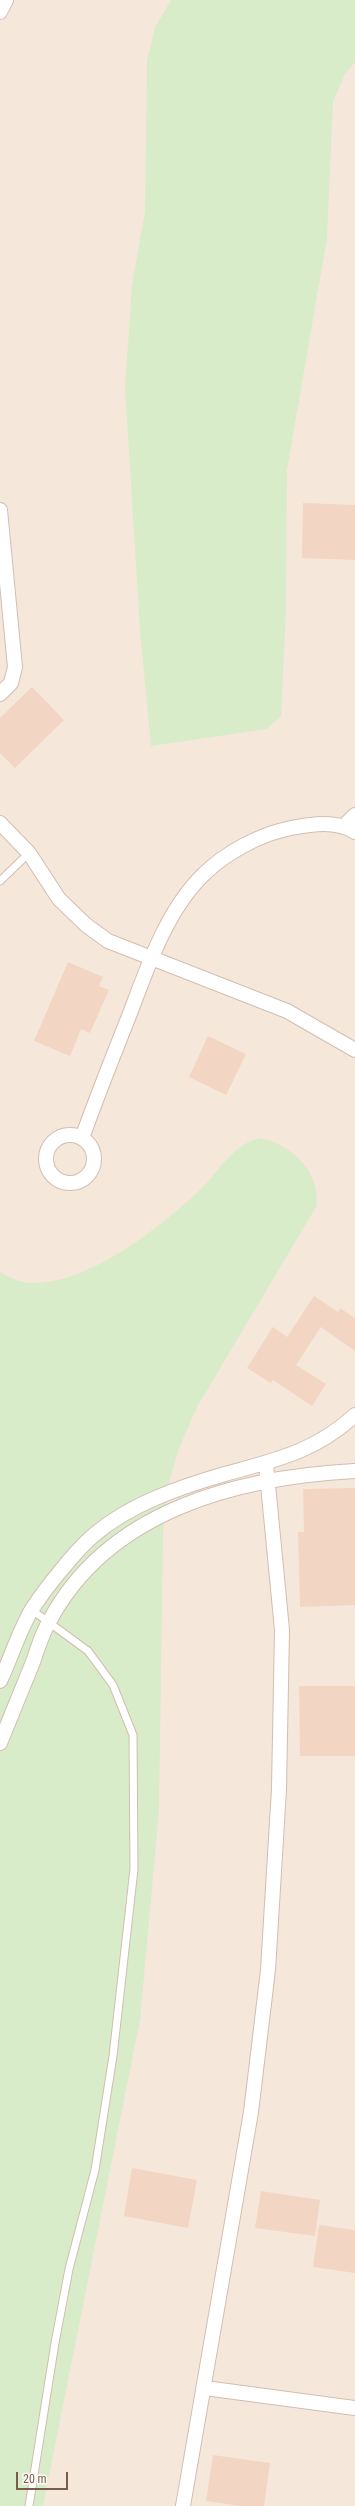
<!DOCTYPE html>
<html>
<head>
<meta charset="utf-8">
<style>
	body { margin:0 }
	#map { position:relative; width:355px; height:2506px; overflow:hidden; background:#fdf6ec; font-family:"Roboto Condensed",sans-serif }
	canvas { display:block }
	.scale { position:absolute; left:16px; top:2472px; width:52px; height:18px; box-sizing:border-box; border:2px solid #7a5c4d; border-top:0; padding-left:5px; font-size:12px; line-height:14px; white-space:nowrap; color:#7a5c4d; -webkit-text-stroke:3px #fffaf3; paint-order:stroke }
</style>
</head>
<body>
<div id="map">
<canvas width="355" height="2506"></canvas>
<div class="scale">20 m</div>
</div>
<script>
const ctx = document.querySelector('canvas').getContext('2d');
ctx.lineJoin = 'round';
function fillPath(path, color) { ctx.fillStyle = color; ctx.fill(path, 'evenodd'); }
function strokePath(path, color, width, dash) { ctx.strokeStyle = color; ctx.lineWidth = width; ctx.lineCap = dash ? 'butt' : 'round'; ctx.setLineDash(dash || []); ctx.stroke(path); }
fillPath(new Path2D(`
	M0,0H355V2506H0Z`), '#f5e8da');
fillPath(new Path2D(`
	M171,0H355V62L345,74L333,102L327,238L287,470L286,609L281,716L267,729L151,746L140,631L125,387L132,285L145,211L147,60L155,28Z
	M260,1138C291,1144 322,1173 316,1207L197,1407L179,1448L169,1482L163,1532L159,1811L140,2020L43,2506H0V1272C6,1275 13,1279 19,1281C77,1295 164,1225 203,1187C221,1168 233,1145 260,1138Z`), '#d8ecc9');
fillPath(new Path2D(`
	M303,503L355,505V560L302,558Z
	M32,687L64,720L15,768L0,753V718Z
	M68,962L103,977L99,986L109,990L90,1033L81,1029L70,1056L34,1041Z
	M208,1036L246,1054L226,1095L189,1077Z
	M314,1296L338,1312L340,1308L355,1318V1351L321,1327L296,1365L326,1384L312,1406L273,1380L271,1383L247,1368L273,1327L287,1337Z
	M355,1488V1605L300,1607L298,1532H304L303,1489Z
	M299,1686H355V1756H300Z
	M132,2168L197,2180L188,2228L124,2216Z
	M261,2191L320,2200L315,2236L255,2228Z
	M319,2225L355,2230V2273L313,2267Z
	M213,2455L270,2463L264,2506H240L206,2501Z`), '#f3d5c3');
const service = new Path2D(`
	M0,881L29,853
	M29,2506L55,2343L69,2269L95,2170L113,2056L134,1869L133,1735L113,1685L88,1651L32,1610`);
const minor = new Path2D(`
	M0,12L6,0
	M0,510L15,667L11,683L0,694
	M0,823L29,853L59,899L86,925L108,941L287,1011L355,1050
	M345,825L355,815
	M46 1159a24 24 0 1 1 48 0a24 24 0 1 1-48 0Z
	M82,1138C97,1097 113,1056 129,1016C147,969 166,911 203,875C225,853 260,834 291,828C312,824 336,820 355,832
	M0,1681C11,1658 19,1631 32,1609C45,1589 76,1550 94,1535C130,1504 180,1487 225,1474C275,1460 315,1452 355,1415
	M0,1743C11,1716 22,1689 33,1662C38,1648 42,1633 50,1620C109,1510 239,1477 355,1471
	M205,2388L355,2408
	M183,2506L251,2112L268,1970L279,1789L282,1630L266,1464`);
strokePath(service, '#d1beb0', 9);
strokePath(minor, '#d1beb0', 16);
strokePath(service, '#fff', 7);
strokePath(minor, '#fff', 14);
</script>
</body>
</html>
